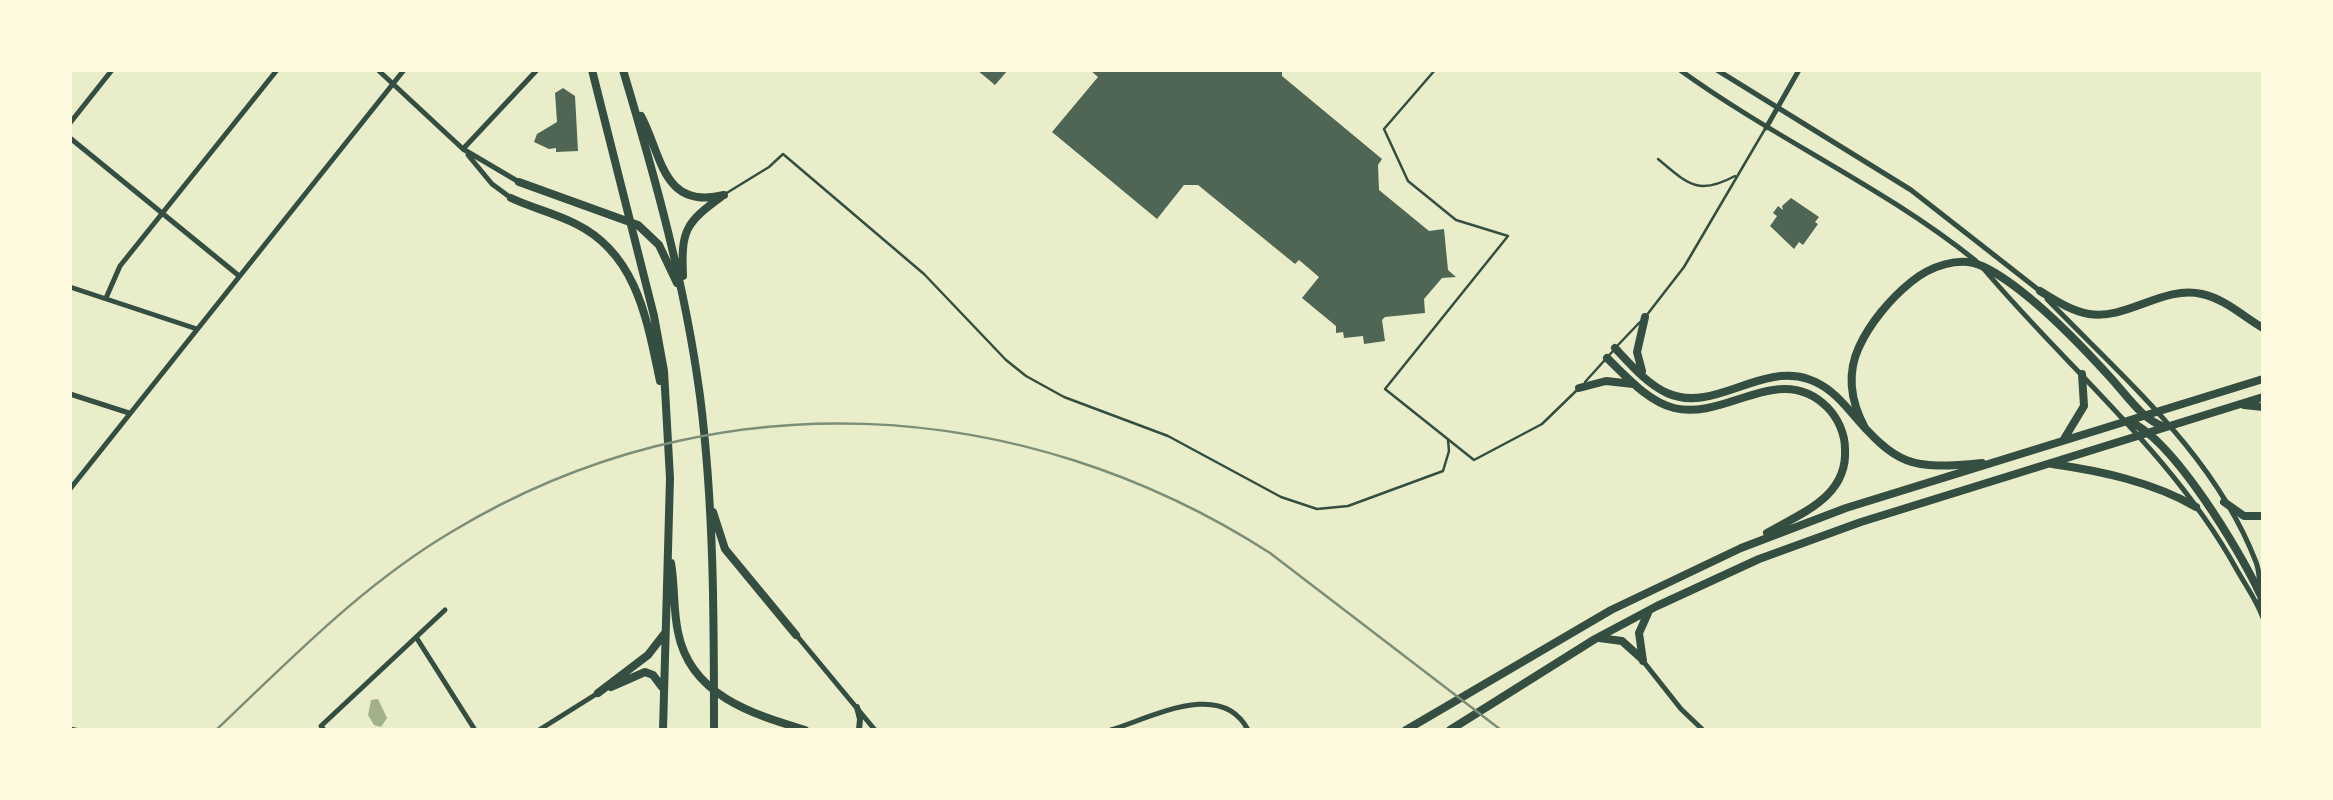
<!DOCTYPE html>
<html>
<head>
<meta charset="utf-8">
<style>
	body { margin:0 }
	#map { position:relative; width:2333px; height:800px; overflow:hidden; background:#e9edc9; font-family:Montserrat,sans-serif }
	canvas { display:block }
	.frame { position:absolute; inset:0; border:72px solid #fefae0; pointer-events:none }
</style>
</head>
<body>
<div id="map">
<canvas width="2333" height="800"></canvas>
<div class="frame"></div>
</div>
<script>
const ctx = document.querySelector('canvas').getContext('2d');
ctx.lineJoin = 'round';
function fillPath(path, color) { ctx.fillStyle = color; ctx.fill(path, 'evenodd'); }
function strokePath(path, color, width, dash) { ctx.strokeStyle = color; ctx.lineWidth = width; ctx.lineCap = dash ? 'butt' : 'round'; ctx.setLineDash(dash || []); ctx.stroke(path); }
fillPath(new Path2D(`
	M378,699L387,718L381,727L374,725L368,715L371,700Z`), '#a3b18a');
fillPath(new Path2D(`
	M977,70H1008L995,85Z
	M1090,70H1282V76L1382,159L1378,165L1379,190L1429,231L1444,229L1448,270L1456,277L1442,278L1424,299L1425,313L1385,317L1382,320L1385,341L1364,344L1363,336L1344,338L1343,332L1336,333V326L1302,298L1319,277L1299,260L1295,264L1198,185H1184L1157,219L1052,132L1098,77Z
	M563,88L575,96L578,151L556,152V148L549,149L534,142L537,134L557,122L555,93Z
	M1791,198L1819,217L1815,222L1818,224L1803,245L1799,242L1794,249L1770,226L1777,216L1773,213L1778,206L1783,210L1782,206Z`), '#4f6655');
strokePath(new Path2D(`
	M1435,70L1384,129L1408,181L1456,220L1508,236L1385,389L1474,460L1542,424L1576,391
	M1658,159C1688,184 1698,196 1735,176
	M725,194L769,167L783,154L924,274L1006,360L1026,376L1064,397L1168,436L1281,497L1317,509L1348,506L1443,471L1449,451L1448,440
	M1646,316L1684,267L1765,129
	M1618,345L1640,322
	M1585,382L1613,351`), '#344e41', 2.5);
strokePath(new Path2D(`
	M70,123L112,70
	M1766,128L1799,70
	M70,138L238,275
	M463,149L537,70
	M70,287L197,329
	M106,298L120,266L277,70
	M70,394L129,413
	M70,489L404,70
	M416,637L475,730
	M1643,661L1681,709L1703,730
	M70,729L75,730
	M324,730L321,726L445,610
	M539,730L598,693`), '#344e41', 5);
strokePath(new Path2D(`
	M378,70L463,149L519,182
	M1680,70C1775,139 1884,187 1976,261
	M1717,70L1911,190L2040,291
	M468,155L492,184L511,198
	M1983,268C2067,368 2174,455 2237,570C2246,586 2257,601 2263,618
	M2047,299C2124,379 2215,455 2256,562C2261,575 2260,593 2260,608
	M797,636L875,730
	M1111,730C1153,717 1222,679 1248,730`), '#344e41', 5);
strokePath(new Path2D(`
	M857,707L860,719L859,730`), '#344e41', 6);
strokePath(new Path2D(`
	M592,70L654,316L664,371L670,478L663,730
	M623,70C655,177 685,284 700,396C714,506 714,619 714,730
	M641,116C662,155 662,210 724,195
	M519,182L638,225L659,245L677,283
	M511,198C532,208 555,213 576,224C637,254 647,320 660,381
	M683,276C681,231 685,223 721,197
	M2040,291C2055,300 2071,311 2089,314C2128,320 2163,285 2202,294C2225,299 2244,317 2263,328
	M1615,348C1630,364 1647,384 1667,393C1713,414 1759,363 1808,379C1826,385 1838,397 1850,411C1897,466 1910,470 1982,463
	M1607,358C1626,376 1647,401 1674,408C1726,421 1780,360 1827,407C1838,418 1845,434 1845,449C1848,497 1801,513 1767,533
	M1642,371L1637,352L1645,317
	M1579,388L1606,381L1633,384
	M2244,405L2263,407
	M2128,421C2172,437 2240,551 2260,594
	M1865,428C1851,402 1846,375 1859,347C1870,323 1890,299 1911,282C1929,267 1960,255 1982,266C2023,285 2079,343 2109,376C2126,394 2142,420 2165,427
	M2064,439L2084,406L2082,374
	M2052,464C2101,471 2153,482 2196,507
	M2224,502L2244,516H2263
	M713,512L725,549L796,635
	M671,563C675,586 673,609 678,632C690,695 752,714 805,730
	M1599,638L1622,641L1642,659
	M1643,661L1639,633L1648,613
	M611,687L645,672L653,675L662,687
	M598,693L648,655L665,633
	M1406,730L1611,610L1741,548L1846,508L2263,379
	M1450,730L1595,639L1657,606L1759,559L1861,522L2263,397`), '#344e41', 8);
strokePath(new Path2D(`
	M216,730C291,659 363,584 453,531C711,376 1021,393 1270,553L1501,730`), '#7c8e77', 2.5);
</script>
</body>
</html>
